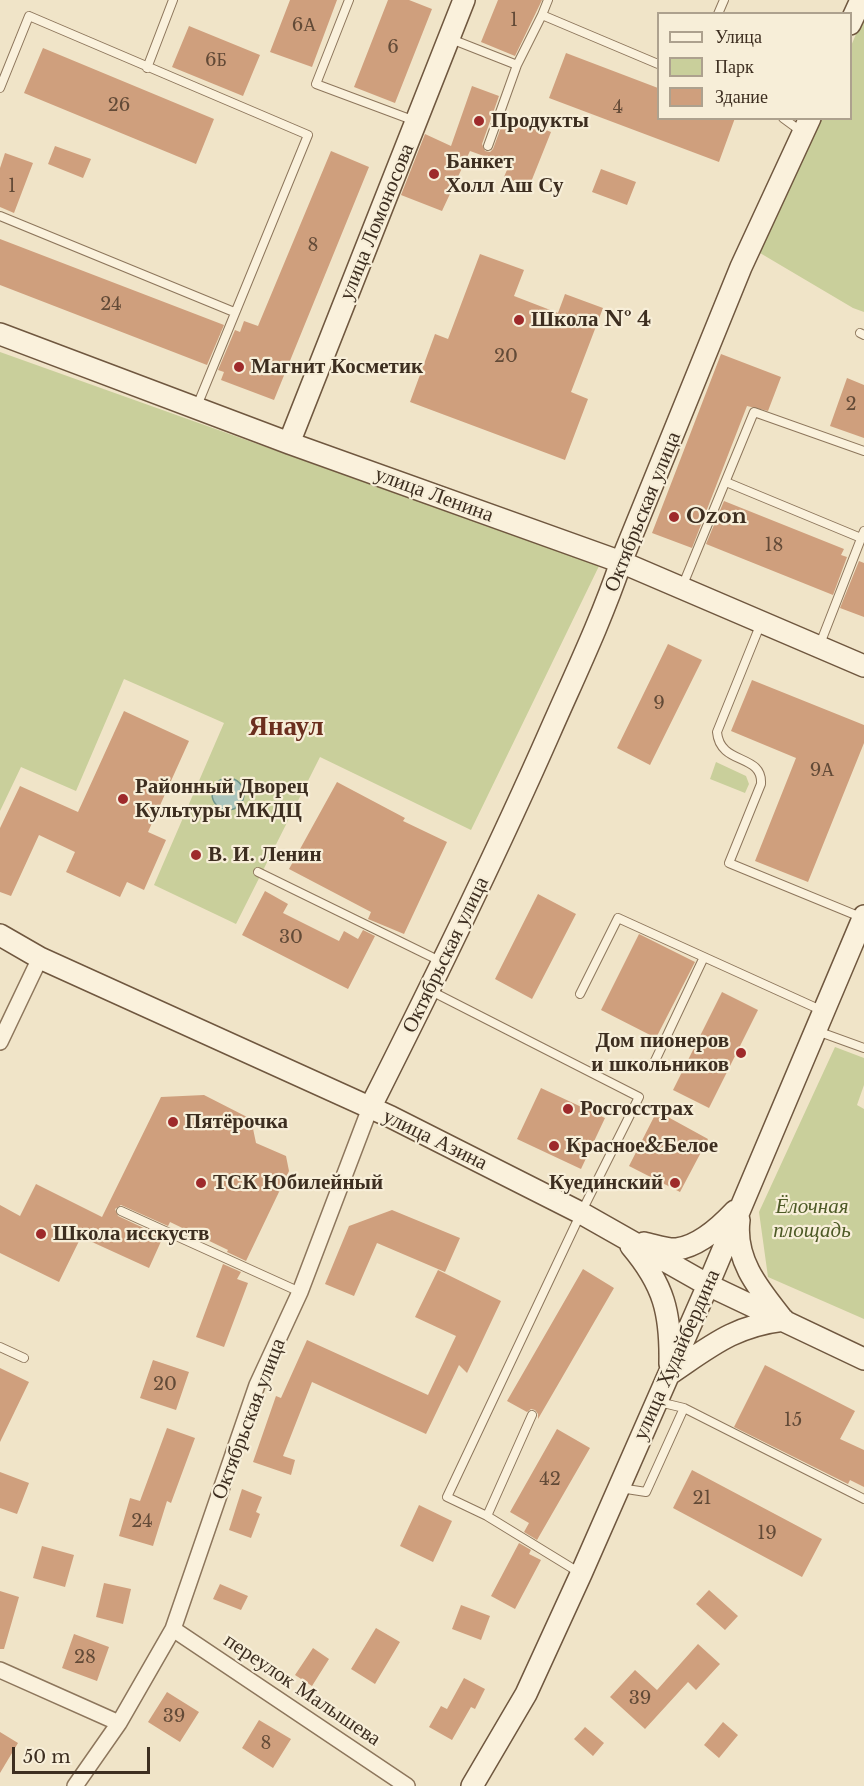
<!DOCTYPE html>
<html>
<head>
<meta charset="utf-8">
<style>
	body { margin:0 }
	#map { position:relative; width:864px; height:1786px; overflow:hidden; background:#f0e4c8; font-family:"Libre Baskerville",serif }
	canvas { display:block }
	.legend { position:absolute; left:657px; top:12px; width:195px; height:108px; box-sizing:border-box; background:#f7eed8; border:2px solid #ada18e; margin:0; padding:8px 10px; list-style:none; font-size:18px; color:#3d2e20 }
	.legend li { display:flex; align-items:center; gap:12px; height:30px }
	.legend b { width:30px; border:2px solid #ada18e }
	.scale { position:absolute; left:12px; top:1747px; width:138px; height:27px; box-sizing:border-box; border:3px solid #3d2e20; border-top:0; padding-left:8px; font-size:18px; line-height:21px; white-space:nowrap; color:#3d2e20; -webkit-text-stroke:4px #f7eed8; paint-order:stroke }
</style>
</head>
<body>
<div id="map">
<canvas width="864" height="1786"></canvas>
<ul class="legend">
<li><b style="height:8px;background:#faf1dc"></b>Улица</li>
<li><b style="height:16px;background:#c9cf9b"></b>Парк</li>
<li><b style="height:16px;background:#cf9f7d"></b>Здание</li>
</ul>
<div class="scale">50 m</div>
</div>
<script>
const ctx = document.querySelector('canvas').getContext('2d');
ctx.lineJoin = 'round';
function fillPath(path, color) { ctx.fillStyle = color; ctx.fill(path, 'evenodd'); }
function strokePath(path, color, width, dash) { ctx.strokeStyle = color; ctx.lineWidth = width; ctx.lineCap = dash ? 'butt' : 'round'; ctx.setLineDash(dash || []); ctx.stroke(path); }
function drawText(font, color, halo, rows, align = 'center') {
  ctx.font = font + ' "Libre Baskerville",serif'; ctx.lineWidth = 4.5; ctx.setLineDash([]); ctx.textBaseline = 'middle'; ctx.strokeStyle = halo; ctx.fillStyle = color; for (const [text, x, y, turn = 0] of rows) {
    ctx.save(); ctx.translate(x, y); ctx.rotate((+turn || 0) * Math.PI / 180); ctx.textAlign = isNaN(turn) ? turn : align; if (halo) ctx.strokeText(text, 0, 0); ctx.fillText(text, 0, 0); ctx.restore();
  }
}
fillPath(new Path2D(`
	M864,15V312L853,308L760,253L819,119L850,118L851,46Z
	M0,352L599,566L471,830L320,757L236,924L154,885L224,723L124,679L76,791L21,767L0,811Z
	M716,762L746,776L749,784L745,793L710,779Z
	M835,1047L864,1058V1085L857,1105L864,1109V1319L768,1277L759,1212Z`), '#c9cf9b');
const water = new Path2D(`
	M212 794a16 16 0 1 1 32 0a16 16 0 1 1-32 0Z`);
fillPath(water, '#a9c4bc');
strokePath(water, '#6f938a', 1.5);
fillPath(new Path2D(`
	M290,0H337L312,67L270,52Z
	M388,0H409L432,9L395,103L354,87Z
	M498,0H542L515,56L481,42Z
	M189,26L260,55L243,96L172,67Z
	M43,48L214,119L196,164L24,93Z
	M566,53L658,88V118H735L719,162L549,98Z
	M472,86L499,96L482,144L485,151L490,152L493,149L506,114L551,132L529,187L504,177L509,165L470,151L442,211L401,195L425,134L451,146Z
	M55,146L91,159L83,178L48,164Z
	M331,151L369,167L274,400L221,380L224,372L218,370L235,330L240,332L244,321L258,326Z
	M5,153L33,163L14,213L0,207V168Z
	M601,169L636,182L627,205L592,192Z
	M0,239L224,325L207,365L0,285Z
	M480,254L524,270L514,296L558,313L565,294L603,308L571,392L588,399L565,460L410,402L435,334L448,339Z
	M721,354L781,377L768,411L747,406L692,548L652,533Z
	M847,378L864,385V438L830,426Z
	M724,501L844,549L841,555L847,557L833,595L706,544Z
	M859,561L864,563V617L840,608Z
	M668,644L702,660L650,765L617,748Z
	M752,680L864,725V743L808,882L755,861L796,758L731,731Z
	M124,711L189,741L148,832L166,840L144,890L127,882L120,897L66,872L75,852L39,835L11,896L0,892V828L20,786L78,812Z
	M337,782L405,818L403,821L447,842L404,934L368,919L371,912L289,869Z
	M265,891L288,904L283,913L339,941L344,931L358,939L363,930L375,936L348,989L242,935Z
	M538,894L576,914L532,999L495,979Z
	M639,934L695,962L656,1038L601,1010Z
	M722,992L758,1010L709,1108L673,1090Z
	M541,1088L605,1118L581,1169L517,1139Z
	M204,1095L251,1119L256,1143L286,1156L289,1171L246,1261L227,1252L228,1250L170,1222L168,1226L121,1205L115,1209L118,1216L163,1237L149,1268L81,1237L59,1282L0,1253V1205L20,1216L36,1184L102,1217L161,1097Z
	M657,1111L708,1139L680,1192L629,1166Z
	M392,1210L460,1238L445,1272L377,1243L354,1296L325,1284L349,1226Z
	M223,1264L241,1272L237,1279L248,1283L224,1347L196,1337Z
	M583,1269L614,1288L538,1419V1414L535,1410L531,1409L527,1412L507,1401Z
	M438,1270L501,1301L467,1373L459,1365L426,1434L312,1382L283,1456L295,1460L291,1475L253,1462L276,1396L281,1398L307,1340L428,1395L456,1336L415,1317Z
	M153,1360L189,1372L176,1410L140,1398Z
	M765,1365L855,1411L840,1439L864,1450V1487L850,1480L848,1484L734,1427Z
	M0,1368L29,1382L0,1442Z
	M167,1428L195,1438L171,1503L167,1501L153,1546L119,1536L130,1498L140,1501Z
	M557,1429L590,1448L537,1540L524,1532L529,1523L510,1512Z
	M692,1470L822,1539L802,1577L673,1508Z
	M0,1472L29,1483L17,1514L0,1508Z
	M242,1489L262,1497L256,1512L260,1514L251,1538L229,1530Z
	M419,1505L452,1521L433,1562L400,1546Z
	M519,1543L531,1550L529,1554L541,1560L515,1609L491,1596Z
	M42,1546L74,1555L65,1587L33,1578Z
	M104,1583L131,1589L123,1624L96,1617Z
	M220,1584L248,1596L241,1610L213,1599Z
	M709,1590L738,1616L725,1630L696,1604Z
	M0,1591L19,1597L4,1649H0Z
	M461,1605L490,1616L481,1640L452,1629Z
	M376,1628L400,1642L375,1684L351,1669Z
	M74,1634L109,1647L97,1681L62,1668Z
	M698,1644L720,1664L696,1690L688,1682L645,1729L610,1697L635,1670L657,1690Z
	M313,1648L329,1659L312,1686L295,1675Z
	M464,1678L485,1689L475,1709L471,1707L452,1740L429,1727L441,1706L447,1709Z
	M167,1692L199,1712L180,1742L148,1722Z
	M259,1720L291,1739L273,1768L242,1748Z
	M723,1722L738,1735L719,1758L704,1745Z
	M585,1727L604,1743L593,1756L574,1739Z
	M0,1732L18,1743L0,1773Z`), '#cf9f7d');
const lane = new Path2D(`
	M349,0L316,84L415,121
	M548,0L542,15L658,64
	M718,14L724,0
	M451,39L517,65L542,15
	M147,68L173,0
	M0,88L29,16L308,135L197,406
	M783,118L802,132
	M488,146L517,65
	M0,216L234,312
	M860,333L864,335
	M726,482L861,538
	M682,587L754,412L864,451
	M761,623L717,732C720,766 763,753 761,784L729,863L863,918
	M820,644L864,531
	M258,872L440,961
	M431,991L639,1097L581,1213L447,1497L487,1516L580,1573
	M580,994L618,918L823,1011
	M817,1031L864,1048
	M654,1063L704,957
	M121,1211L300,1292
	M0,1347L24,1358
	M659,1402L684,1408L864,1499
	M620,1488L646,1492L684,1408
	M487,1516L532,1415`);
const street = new Path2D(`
	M0,1042L40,958
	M173,1629L407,1786
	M0,1670L119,1723
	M75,1786L119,1723L173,1629L257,1385L300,1292L370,1108`);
const secondary = new Path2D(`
	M850,24L861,0
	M0,334L289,443L621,562L864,666
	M289,443L464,0
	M0,935L40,958L391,1117L581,1213L708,1285L864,1359
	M370,1108C432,985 493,861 549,734C574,677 601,621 621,562L741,267L810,118
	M739,1220C734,1259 758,1288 781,1317
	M644,1243C654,1245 667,1250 677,1249C699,1246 720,1227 735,1211
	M631,1246C664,1285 671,1313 670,1364
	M671,1373C711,1346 734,1326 784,1320
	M472,1786L526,1694L581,1574L708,1285L864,916`);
strokePath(lane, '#8d765c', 10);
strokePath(street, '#8d765c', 18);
strokePath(secondary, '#6f573f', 24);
strokePath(lane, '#faf1dc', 8);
strokePath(street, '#faf1dc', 15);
strokePath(secondary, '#faf1dc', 21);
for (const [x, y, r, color] of [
	[479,121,6,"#9e2a2b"],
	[434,174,6,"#9e2a2b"],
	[519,320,6,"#9e2a2b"],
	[239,367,6,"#9e2a2b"],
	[674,517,6,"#9e2a2b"],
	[123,799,6,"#9e2a2b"],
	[196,855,6,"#9e2a2b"],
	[741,1053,6,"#9e2a2b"],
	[568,1109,6,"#9e2a2b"],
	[173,1122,6,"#9e2a2b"],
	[554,1146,6,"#9e2a2b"],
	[201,1183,6,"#9e2a2b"],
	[675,1183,6,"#9e2a2b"],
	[41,1234,6,"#9e2a2b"]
]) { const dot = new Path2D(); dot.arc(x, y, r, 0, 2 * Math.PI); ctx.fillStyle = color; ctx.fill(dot); strokePath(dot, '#f7eed8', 2); }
drawText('18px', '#624a37', null, [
	["1",514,21],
	["6А",304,26],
	["6",393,48],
	["6Б",216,61],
	["26",119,106],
	["4",618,108],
	["1",12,187],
	["8",313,246],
	["24",111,305],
	["20",506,357],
	["2",851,405],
	["18",774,546],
	["9",659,704],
	["9А",822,771],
	["30",291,938],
	["20",165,1385],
	["15",793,1421],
	["42",550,1480],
	["21",702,1499],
	["24",142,1522],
	["19",767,1534],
	["28",85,1658],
	["39",640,1699],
	["39",174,1717],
	["8",266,1744]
]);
drawText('bold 21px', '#3d2e20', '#f7eed8', [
	["Продукты",491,121],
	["Банкет",446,162],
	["Холл Аш Су",446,186],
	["Школа № 4",531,320],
	["Магнит Косметик",251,367],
	["Ozon",686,517],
	["Районный Дворец",135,787],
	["Культуры МКДЦ",135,811],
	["В. И. Ленин",208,855],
	["Дом пионеров",729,1041,"right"],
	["и школьников",729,1065,"right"],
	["Росгосстрах",580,1109],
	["Пятёрочка",185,1122],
	["Красное&Белое",566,1146],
	["ТСК Юбилейный",213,1183],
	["Куединский",663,1183,"right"],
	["Школа исскуств",53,1234]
], 'left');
drawText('21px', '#3d2e20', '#f7eed8', [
	["улица Ломоносова",377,222,-68],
	["улица Ленина",434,495,20],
	["Октябрьская улица",643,512,-68],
	["Октябрьская улица",446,955,-64],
	["улица Азина",435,1140,26],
	["улица Худайбердина",677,1355,-66],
	["Октябрьская улица",249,1419,-69],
	["переулок Малышева",302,1690,34]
]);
drawText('italic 21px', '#4d5a26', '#f7eed8', [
	["Ёлочная",812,1207],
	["площадь",812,1231]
]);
drawText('bold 27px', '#6b2e1e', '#f7eed8', [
	["Янаул",286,727]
]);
</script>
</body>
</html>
